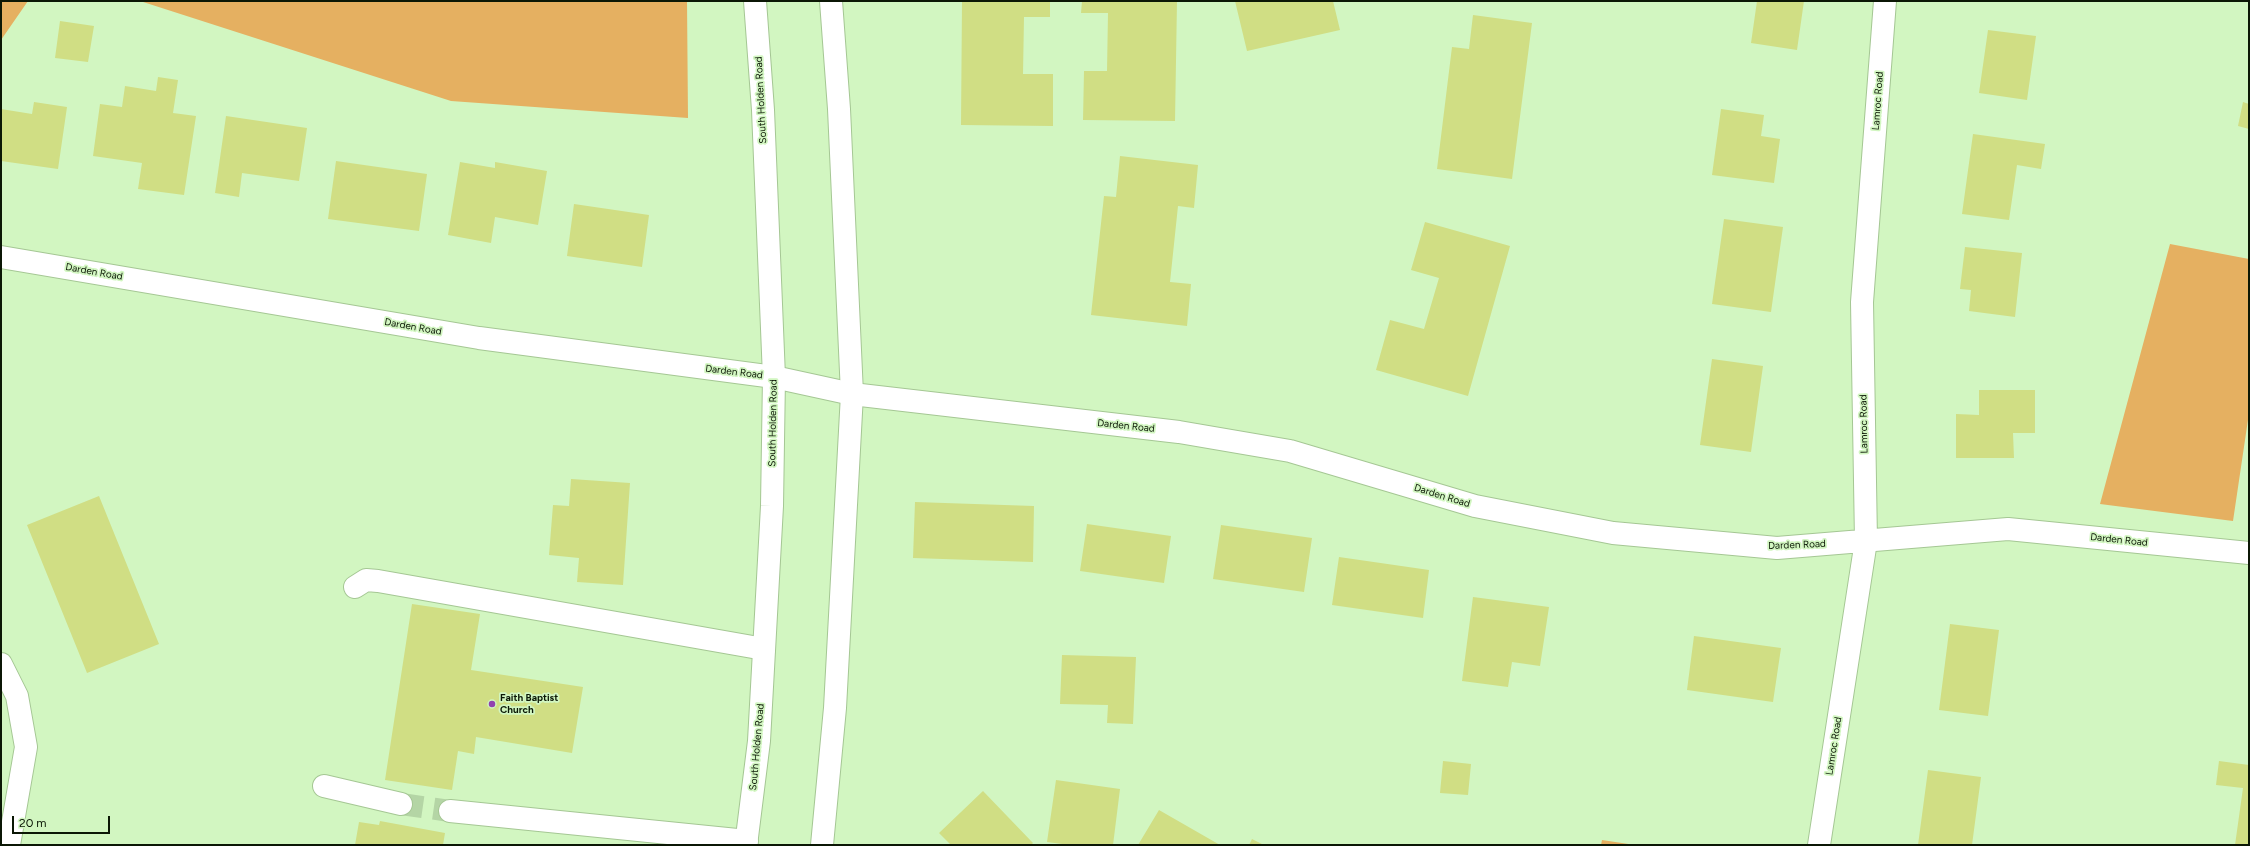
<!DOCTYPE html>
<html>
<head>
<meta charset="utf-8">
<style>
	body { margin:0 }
	#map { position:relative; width:2250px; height:846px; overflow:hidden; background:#d2f6c1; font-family:Figtree,sans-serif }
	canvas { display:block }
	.frame { position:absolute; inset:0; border:2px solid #0b1705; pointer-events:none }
	.scale { position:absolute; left:12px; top:816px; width:98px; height:18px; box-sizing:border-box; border:2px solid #0b1705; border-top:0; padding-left:5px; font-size:12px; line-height:14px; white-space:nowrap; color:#0b1705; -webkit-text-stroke:3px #d2f6c1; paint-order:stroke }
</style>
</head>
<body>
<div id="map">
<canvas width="2250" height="846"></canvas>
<div class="frame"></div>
<div class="scale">20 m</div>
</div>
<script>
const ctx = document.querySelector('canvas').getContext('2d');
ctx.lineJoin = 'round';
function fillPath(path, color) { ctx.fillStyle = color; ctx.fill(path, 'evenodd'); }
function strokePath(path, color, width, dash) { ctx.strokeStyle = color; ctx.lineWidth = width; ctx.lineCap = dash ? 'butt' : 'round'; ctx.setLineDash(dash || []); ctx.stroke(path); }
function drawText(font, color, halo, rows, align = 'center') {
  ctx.font = font + ' Figtree,sans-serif'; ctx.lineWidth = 3.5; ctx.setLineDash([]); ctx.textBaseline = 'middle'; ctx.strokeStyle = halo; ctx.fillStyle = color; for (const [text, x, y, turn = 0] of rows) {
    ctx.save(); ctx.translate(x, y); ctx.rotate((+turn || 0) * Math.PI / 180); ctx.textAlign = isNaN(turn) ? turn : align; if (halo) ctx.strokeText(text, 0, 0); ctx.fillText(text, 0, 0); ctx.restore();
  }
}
fillPath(new Path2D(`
	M1,1H28L1,40Z
	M140,1H687L688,118L451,101Z
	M2170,244L2249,259V413L2233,521L2100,504Z
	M1602,840L1635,845H1601Z`), '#e5b061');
fillPath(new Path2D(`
	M962,1H1050V17H1024L1023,74H1053V126L961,125Z
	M1082,1H1177L1175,121L1083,120L1084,71H1107L1108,13H1081Z
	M1235,1H1333L1340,30L1247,51Z
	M1757,1H1804L1797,50L1751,43Z
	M1473,15L1532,23L1512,179L1437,169L1452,47L1469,49Z
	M60,21L94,26L88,62L55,58Z
	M1988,30L2036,36L2027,100L1979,93Z
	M158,77L178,80L173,113L196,116L184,195L138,189L142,163L93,156L100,104L122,107L125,86L156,91Z
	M34,102L67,107L58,169L1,161V109L32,114Z
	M2243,102L2249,104V129L2238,126Z
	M1721,109L1764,115L1761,136L1780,139L1774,183L1712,175Z
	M226,116L307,128L299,181L242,173L239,197L215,193Z
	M1973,134L2045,144L2041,169L2017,165L2009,220L1962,214Z
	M1120,156L1198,165L1194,208L1178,206L1170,282L1191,284L1187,326L1091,315L1104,196L1116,197Z
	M336,161L427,174L419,231L328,219Z
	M460,162L495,168V162L547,171L538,225L495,217L491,243L448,235Z
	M574,204L649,215L642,267L567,256Z
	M1724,219L1783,227L1771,312L1712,304Z
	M1425,222L1510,246L1468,396L1376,370L1390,320L1424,329L1439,278L1411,270Z
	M1965,247L2022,253L2015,317L1969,311L1971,290L1960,289Z
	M1712,359L1763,366L1751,452L1700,445Z
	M1979,390H2035V433H2013L2014,458H1956V414L1979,415Z
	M571,479L630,483L623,585L577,582L579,558L549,555L553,505L569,506Z
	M99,496L159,644L87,673L27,525Z
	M915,502L1034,506L1033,562L913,558Z
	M1087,524L1171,536L1164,583L1080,571Z
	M1221,525L1312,538L1304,592L1213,579Z
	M1339,557L1429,570L1423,618L1332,605Z
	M1473,597L1549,607L1540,666L1512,662L1508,687L1462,681Z
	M412,604L480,614L471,670L583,687L572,753L476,737L474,754L458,751L452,790L385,780Z
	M1950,624L1999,630L1988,716L1939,710Z
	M1694,636L1781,648L1773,702L1687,690Z
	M1062,655L1136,657L1133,724L1107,723L1108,705L1060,704Z
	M1443,761L1471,764L1468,795L1440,793Z
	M2219,761L2249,765V845H2235L2243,788L2216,785Z
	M1928,770L1981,777L1972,845H1918Z
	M1056,780L1120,789L1113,845H1070L1047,842Z
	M983,791L1033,843L1031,845H951L939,833Z
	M1159,810L1220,845H1138Z
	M380,821L445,833L443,845H355L359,822L379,825Z
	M1252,839L1264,845H1249Z`), '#d0de84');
strokePath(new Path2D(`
	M401,804L450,811`), '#b4d5a5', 22, [22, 11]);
const minor = new Path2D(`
	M1,257L479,338L774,377L852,394L1179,432L1290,451L1475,506L1613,533L1777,548L2008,529L2249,553
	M355,587L366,580L378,581L764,649
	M1,664L17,696L26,747L9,845
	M324,786L401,804
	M450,811L747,841
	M1819,845L1866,541L1862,302L1885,1`);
const major = new Path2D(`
	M746,845L759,741L772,506L774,377L763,110L755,1
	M822,845L835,708L852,394L839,109L831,1`);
strokePath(minor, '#a5c794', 24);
strokePath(major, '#a5c794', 24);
strokePath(minor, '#fff', 22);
strokePath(major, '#fff', 22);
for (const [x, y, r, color] of [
	[492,704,4,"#9140af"]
]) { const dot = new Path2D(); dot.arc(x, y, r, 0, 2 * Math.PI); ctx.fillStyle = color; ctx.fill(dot); strokePath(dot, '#d2f6c1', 1.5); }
drawText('10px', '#0b1705', '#d2f6c1', [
	["South Holden Road",761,100,-93],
	["Lamroc Road",1878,101,-86],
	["Darden Road",94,272,10],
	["Darden Road",413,327,10],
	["Darden Road",734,372,7],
	["South Holden Road",773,423,-89],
	["Lamroc Road",1864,424,-91],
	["Darden Road",1126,426,6],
	["Darden Road",1442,496,17],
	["Darden Road",2119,540,6],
	["Darden Road",1797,545,-2],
	["Lamroc Road",1834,746,-81],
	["South Holden Road",757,747,-85]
]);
drawText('bold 10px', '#0b1705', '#d2f6c1', [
	["Faith Baptist",500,698],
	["Church",500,710]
], 'left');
</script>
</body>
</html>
